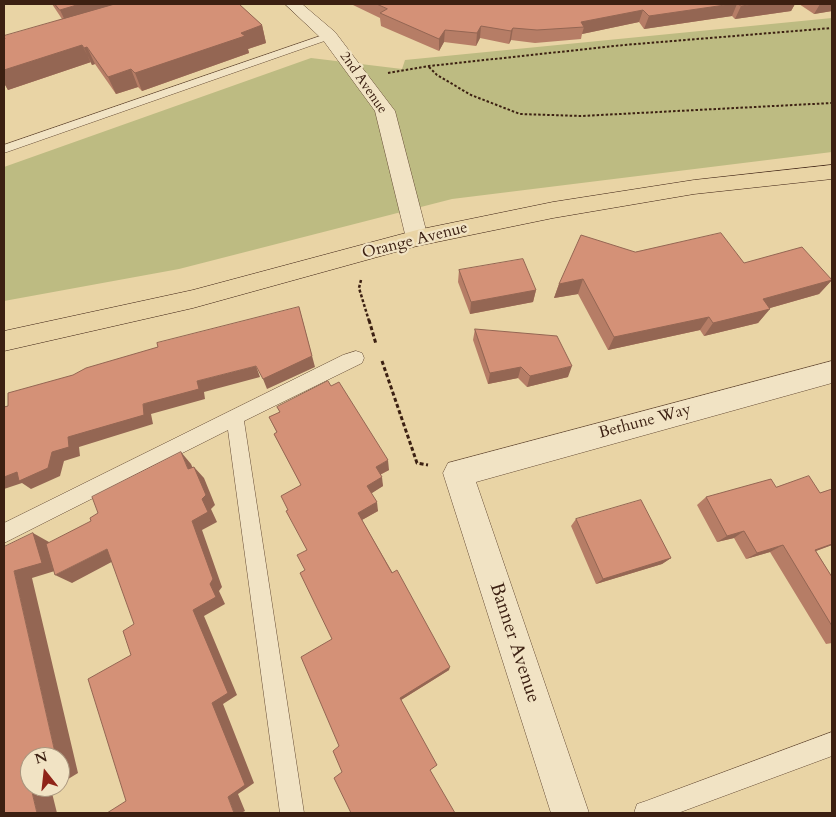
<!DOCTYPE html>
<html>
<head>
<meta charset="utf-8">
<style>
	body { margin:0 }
	#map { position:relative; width:836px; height:817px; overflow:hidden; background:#e9d4a5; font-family:Cardo,serif }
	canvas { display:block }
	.frame { position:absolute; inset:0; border:5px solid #3c2012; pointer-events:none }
	.north { position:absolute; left:20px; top:747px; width:50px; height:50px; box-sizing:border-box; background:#f1e3c4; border:1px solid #a9957d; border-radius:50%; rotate:344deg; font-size:14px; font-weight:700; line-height:20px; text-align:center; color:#3c2012 }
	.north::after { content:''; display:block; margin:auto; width:18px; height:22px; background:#8f2418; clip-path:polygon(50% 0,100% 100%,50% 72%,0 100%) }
</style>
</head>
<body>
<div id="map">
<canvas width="836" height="817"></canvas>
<div class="frame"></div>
<div class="north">N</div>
</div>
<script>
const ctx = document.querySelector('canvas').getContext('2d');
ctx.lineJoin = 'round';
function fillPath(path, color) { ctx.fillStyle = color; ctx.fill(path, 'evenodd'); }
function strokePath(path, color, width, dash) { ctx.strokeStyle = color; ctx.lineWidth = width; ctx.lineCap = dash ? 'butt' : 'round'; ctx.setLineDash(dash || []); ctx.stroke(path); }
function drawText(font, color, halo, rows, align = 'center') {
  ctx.font = font + ' Cardo,serif'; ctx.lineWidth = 4.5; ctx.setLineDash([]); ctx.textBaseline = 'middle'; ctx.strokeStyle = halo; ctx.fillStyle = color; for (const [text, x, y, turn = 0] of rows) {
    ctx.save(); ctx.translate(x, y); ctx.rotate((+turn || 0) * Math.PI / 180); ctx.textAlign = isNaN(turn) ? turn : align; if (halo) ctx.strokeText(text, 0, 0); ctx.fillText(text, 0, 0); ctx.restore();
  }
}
fillPath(new Path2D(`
	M832,18V152L452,199L179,269L4,301V167L311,58L402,69L405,60Z`), '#bdbb82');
const service = new Path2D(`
	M329,33L334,36L333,38L4,153V145Z
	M356,351L362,353L364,358L362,363L244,421L304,813H280L228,430L4,543V523L343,355Z
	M832,732V756L678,813H634L637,804L646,801Z`);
const minor = new Path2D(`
	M832,361V383L476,482L589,813H551L443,473L448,463Z`);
const tertiary = new Path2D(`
	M285,4H302L335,32L395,111L428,238L425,244L417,246L409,244L406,238L375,111L323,40Z`);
const primary = new Path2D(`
	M832,165V179L694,194L553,218L417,246L193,308L4,351V331L193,290L417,230L553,202L694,180Z`);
strokePath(service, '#674d37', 1);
strokePath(minor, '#674d37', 1);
strokePath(tertiary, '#674d37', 1);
strokePath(primary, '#3c2012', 1);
strokePath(new Path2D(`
	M429,67L437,75L471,95L520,114L581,116L832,103
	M388,73L429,66L624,45L832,28`), '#3c2012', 2, [2.5, 2]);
strokePath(new Path2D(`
	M361,280L359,288L369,321`), '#3c2012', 2.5, [3, 2]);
strokePath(new Path2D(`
	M369,320L376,344
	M382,361L417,463L428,465`), '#3c2012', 3, [4, 2.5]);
fillPath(service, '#f1e3c4');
fillPath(minor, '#f1e3c4');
fillPath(tertiary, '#f1e3c4');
fillPath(primary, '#e9d4a5');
fillPath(new Path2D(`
	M52,4H239L262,25L266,43L248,49L249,53L142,91L138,87L116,94L95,64L92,65L91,62L8,90L4,83V39L62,19Z
	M353,4H795L791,11L735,19L732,16L644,29L639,22L582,34L581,39L535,43L511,40L509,44L480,38L476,46L444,42L439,51L381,26L380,18L353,5Z
	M799,4H832V11L814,14Z
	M635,252L744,263L832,280L819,294L770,308L758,323L704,336L700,330L608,350L578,294L554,298L559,284Z
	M459,270L536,290L533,302L470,314L458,282Z
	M475,329L568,377L527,387L518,378L488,384L473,340Z
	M277,407L389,470L380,475L383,486L371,493L378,511L362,520L449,670L401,700L342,772L339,746L332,639L305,570L307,550L288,510L301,485L274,434L277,433L269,417L280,412Z
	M776,487L820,493L832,489V545L816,551L832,577V643L826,644L770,552L746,559L734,538L717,542L697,505L706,497Z
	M576,519L671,558L662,564L596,584L571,526Z`), '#b67d66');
fillPath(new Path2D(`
	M80,4H145L68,27L60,10Z
	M732,4H737L732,16L644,29L649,16Z
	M757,4H795L791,11L735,19L741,6Z
	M820,4H832V11L814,14Z
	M643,10L639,22L582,34L584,27L581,22Z
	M262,25L266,43L248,49L249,53L142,91L135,73L241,33Z
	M481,26L480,38L476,46L477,33Z
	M513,28L511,40L509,44L511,31Z
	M445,30L444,42L439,51V39Z
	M82,45L91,62L8,90L4,83V70Z
	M87,47L95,64L92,65L84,48Z
	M131,69L138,87L116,94L108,77Z
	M583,279L578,294L554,298L559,284Z
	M832,280L819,294L756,312L770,309L758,323L704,336L713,323L763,299Z
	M536,290L533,302L470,314L471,302Z
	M299,307L315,367L267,389L263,379Z
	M709,317L700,330L608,350L614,337Z
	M256,366L260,377L204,392L205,399L151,414L153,424L79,447L80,456L64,461L60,476L31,489L22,483L4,489V477L52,452L68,437L197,381Z
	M572,366L568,377L527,387L530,376Z
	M521,367L518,378L488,384L490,373Z
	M181,452L191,464L198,480L188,469Z
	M388,460L389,470L377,476L376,467Z
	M194,467L204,478L215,505L211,509L217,522L202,530L222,587L219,591L225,604L204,616L237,695L223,704L254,783L238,794L245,811L241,813H234L228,797L212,703L193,610L210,584L192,521L202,499Z
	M382,477L383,486L369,495L367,486Z
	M377,502L378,511L360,521L358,513Z
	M744,531L734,538L717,542L727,536Z
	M33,533L49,542L58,570L32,578L78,773L60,784V757H56L14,571Z
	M832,544V545L802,556L815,550Z
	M783,545L770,552L746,559L757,553Z
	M107,549L121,557L72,583L55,575Z
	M671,558L662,564L596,584L603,579Z
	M450,667L449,670L401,700L400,698Z
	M40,787H55L51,789L57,813H37L32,792Z`), '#946653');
const building = new Path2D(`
	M55,4H80L60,10Z
	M115,4H239L262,25L241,33L245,36L135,73L131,69L108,77L87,47L84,48L82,45L4,70V39H5L4,36Z
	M377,4H732L649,16L643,10L581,22L584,27L537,30L513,28L511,31L481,26L477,33L445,30L439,39L380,13L387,9Z
	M739,4H757L741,6Z
	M721,233L744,263L802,247L832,280L763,299L770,309L713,323L709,317L614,337L583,279L559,284L581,235L635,252Z
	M523,259L536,290L471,302L459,270Z
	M299,307L312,356L263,379L256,366L197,381L199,389L143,404L144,415L68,437L69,447L52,452L48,468L19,481L17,472L4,477V407L8,406V393L73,375L86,368L158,347L157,343Z
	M475,329L557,336L572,366L530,376L521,367L490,373Z
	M328,381L331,386L339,382L388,460L376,467L382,477L367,486L377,502L358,513L392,573L397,570L450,667L400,698L437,765L430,770L455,813H351L334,778L342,772L333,751L339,746L301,657L332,639L300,573L305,570L297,555L307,550L286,511L288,510L281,496L301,485L274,434L277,432L269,417L280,412L277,407Z
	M181,452L188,469L194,467L206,495L202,499L208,512L192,521L213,579L210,584L216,597L193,610L228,693L212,703L245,785L228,797L234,813H107L126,801L88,679L131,655L123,631L134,624L107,549L55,575L46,544L91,521L90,518L98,513L92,497Z
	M809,476L820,493L832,489V544L815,550L832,577V626L783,545L757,553L744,531L727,536L706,497L771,479L776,487Z
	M641,500L671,558L603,579L576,519Z
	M33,533L42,563L14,571L56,757H30V787H40L32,792L37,813H4V547Z`);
fillPath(building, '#d49177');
strokePath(building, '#946653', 1);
drawText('14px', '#3c2012', '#f1e3c4', [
	["2nd Avenue",363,83,55]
]);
drawText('16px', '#3c2012', '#f1e3c4', [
	["Orange Avenue",415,241,-14],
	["Bethune Way",645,422,-15]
]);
drawText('19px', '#3c2012', '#f1e3c4', [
	["Banner Avenue",514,643,72]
]);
</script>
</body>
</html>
